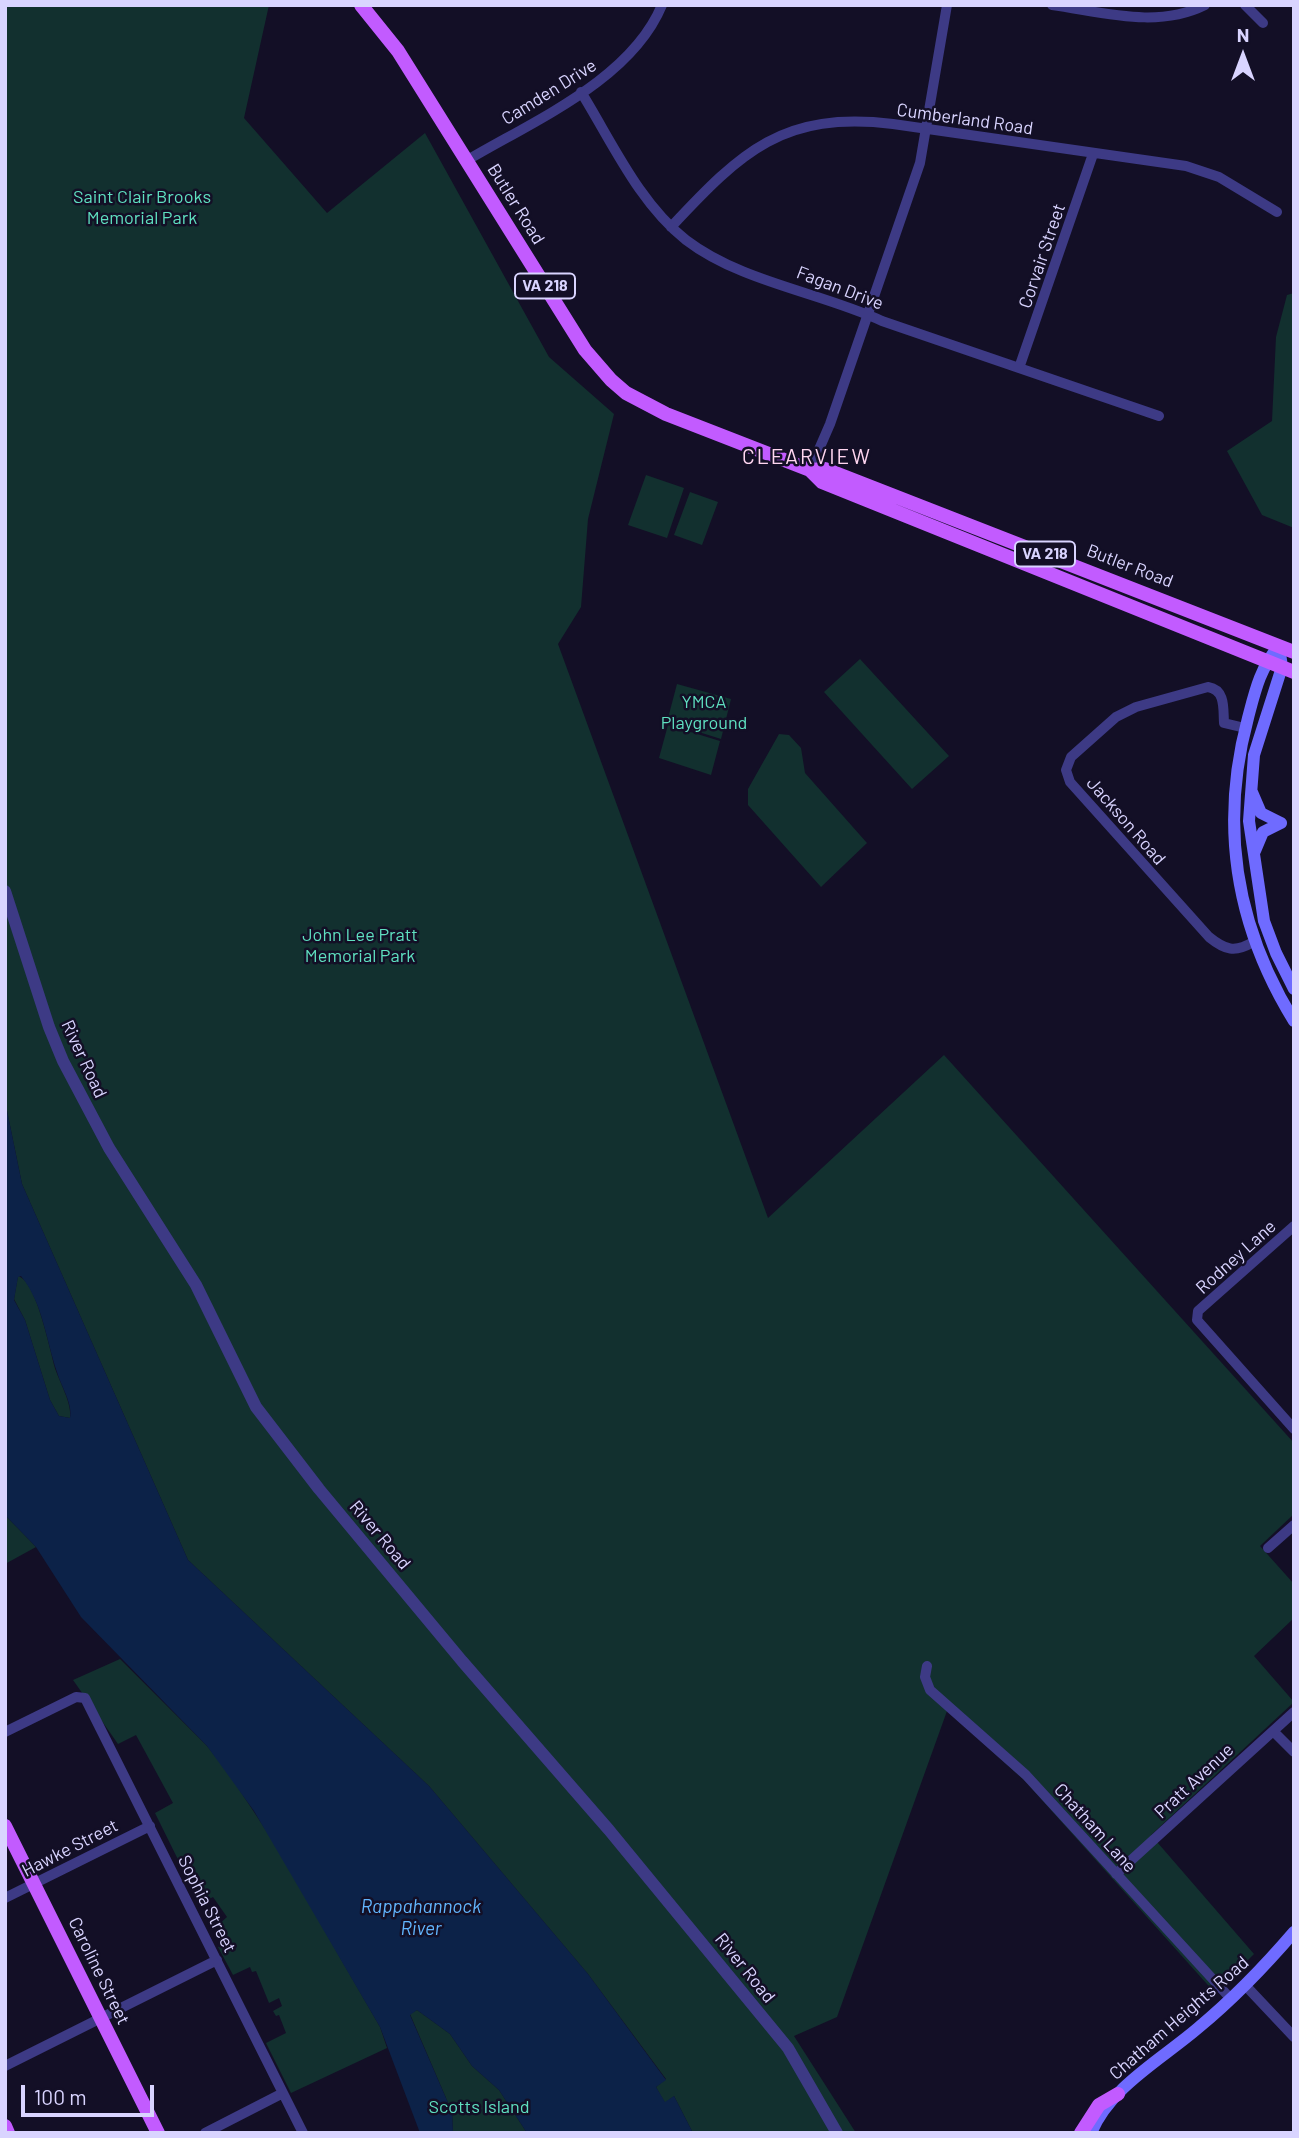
<!DOCTYPE html>
<html>
<head>
<meta charset="utf-8">
<style>
	body { margin:0 }
	#map { position:relative; width:1299px; height:2138px; overflow:hidden; background:#130f26; font-family:Barlow,sans-serif }
	canvas { display:block }
	.frame { position:absolute; inset:0; border:7px solid #d9d4ff; pointer-events:none }
	.north { position:absolute; left:1208px; top:21px; width:70px; height:70px; -webkit-text-stroke:5px #130f26; paint-order:stroke; rotate:0deg; font-size:19px; font-weight:700; line-height:28px; text-align:center; color:#d9d4ff }
	.north::after { content:''; display:block; margin:auto; width:24px; height:32px; background:#d9d4ff; clip-path:polygon(50% 0,100% 100%,50% 72%,0 100%) }
	.scale { position:absolute; left:21px; top:2085px; width:133px; height:32px; box-sizing:border-box; border:4px solid #d9d4ff; border-top:0; padding-left:9px; font-size:21px; line-height:24px; white-space:nowrap; color:#d9d4ff; -webkit-text-stroke:5px #130f26; paint-order:stroke }
</style>
</head>
<body>
<div id="map">
<canvas width="1299" height="2138"></canvas>
<div class="frame"></div>
<div class="north">N</div>
<div class="scale">100 m</div>
</div>
<script>
const ctx = document.querySelector('canvas').getContext('2d');
ctx.lineJoin = 'round';
function fillPath(path, color) { ctx.fillStyle = color; ctx.fill(path, 'evenodd'); }
function strokePath(path, color, width, dash) { ctx.strokeStyle = color; ctx.lineWidth = width; ctx.lineCap = dash ? 'butt' : 'round'; ctx.setLineDash(dash || []); ctx.stroke(path); }
function drawText(font, color, halo, rows, align = 'center') {
  ctx.font = font + ' Barlow,sans-serif'; ctx.lineWidth = 5; ctx.setLineDash([]); ctx.textBaseline = 'middle'; ctx.strokeStyle = halo; ctx.fillStyle = color; for (const [text, x, y, turn = 0] of rows) {
    ctx.save(); ctx.translate(x, y); ctx.rotate((+turn || 0) * Math.PI / 180); ctx.textAlign = isNaN(turn) ? turn : align; if (halo) ctx.strokeText(text, 0, 0); ctx.fillText(text, 0, 0); ctx.restore();
  }
}
fillPath(new Path2D(`
	M5,5H269L244,118L327,213L425,133L549,357L614,414L588,519L581,607L558,644L768,1218L944,1055L1294,1443V1514L1260,1546L1294,1584V1618L1254,1656L1294,1702L1151,1835L1254,1954L1215,1993L1024,1780L947,1711L837,2017L794,2036L856,2133H693L674,2096L665,2103L656,2087L666,2079L588,1974L429,1786L188,1560L22,1184L5,1101Z
	M1294,293V528L1262,515L1227,451L1272,421L1276,337L1287,295Z
	M646,475L684,488L667,538L628,525Z
	M690,492L718,502L702,545L674,535Z
	M860,659L949,756L912,789L824,692Z
	M677,684L731,699L721,739L667,722Z
	M668,725L720,741L711,775L659,758Z
	M779,734L789,735L801,748L805,773L867,843L821,887L748,805V789Z
	M18,1276C37,1281 50,1352 56,1371C61,1385 72,1404 70,1418L59,1416L50,1400L25,1320L14,1299Z
	M5,1515L36,1547L5,1564Z
	M120,1659L207,1746L227,1771L273,1841L380,2027L387,2048L291,2093L266,2043L286,2033L279,2015L276,2016L273,2011L282,2006L279,1998L269,2003L256,1971L252,1972L250,1967L233,1975L218,1947L227,1942L217,1926L227,1917L213,1897L200,1904L155,1813L173,1803L136,1735L118,1744L73,1680Z
	M417,2010L450,2034L472,2066L499,2090L527,2133H453L452,2112L410,2014Z`), '#12302f');
fillPath(new Path2D(`
	M5,1101L22,1184L188,1560L429,1786L588,1974L666,2080L656,2087L665,2102L674,2096L693,2133H527L499,2090L472,2066L450,2034L417,2010L410,2015L452,2112L453,2133H420L380,2027L254,1811L207,1746L81,1617L36,1547L5,1515ZM21,1276C43,1303 46,1340 57,1372C61,1386 73,1404 70,1418L59,1416L50,1400L25,1320L14,1300L18,1277Z`), '#0c2248');
strokePath(new Path2D(`
	M1052,5C1103,12 1157,29 1205,5
	M1245,5L1263,23
	M581,92C612,142 639,203 686,240C741,282 819,292 882,321L1159,416
	M466,161C533,121 631,80 662,5
	M671,227C742,151 783,111 893,124L1186,166L1219,177L1277,212
	M1019,368L1093,154
	M810,470L830,424L920,163L947,5
	M1245,728L1224,723C1223,709 1226,690 1208,687L1136,707L1116,717L1071,757L1066,770L1070,782L1209,937C1225,950 1235,953 1253,942
	M1294,1226L1198,1311L1197,1320L1294,1429
	M1268,1548L1294,1525
	M927,1666L925,1677L930,1690L1026,1775L1230,1998
	M1273,1731L1294,1752
	M5,1732L76,1697L85,1698L303,2133
	M1116,1874L1294,1712
	M5,1898L150,1826
	M1245,1985L1294,2037
	M5,2066L217,1960
	M205,2133L283,2093`), '#3d3a85', 10);
strokePath(new Path2D(`
	M5,891L49,1027L63,1061L109,1148L196,1285L256,1407L319,1489L462,1661L609,1830L788,2048L837,2133`), '#3d3a85', 12);
strokePath(new Path2D(`
	M1279,646C1260,668 1255,691 1248,718C1219,826 1236,927 1294,1021
	M1279,646L1282,667L1254,755L1249,821L1264,921L1276,953L1294,989
	M1252,792L1261,813L1281,823
	M1255,851L1263,832L1281,823
	M1091,2133C1110,2087 1162,2059 1198,2028C1233,1999 1264,1967 1294,1932`), '#6f6bff', 12);
strokePath(new Path2D(`
	M361,5L398,51L585,350L611,380L626,393L666,414L810,470L822,482L1294,672
	M810,470L825,469L1294,652
	M5,1826L158,2133
	M5,2126L8,2133
	M1081,2133L1099,2105L1118,2094`), '#c25bff', 14);
for (const [x, y, w] of [
	[545,286,60],
	[1045,554,60]
]) { const box = new Path2D(); box.roundRect(x - w / 2, y - 12.5, w, 25, 5); ctx.fillStyle = '#130f26'; ctx.fill(box); strokePath(box, '#d9d4ff', 2); }
drawText('bold 16px', '#d9d4ff', null, [
	["VA 218",545,286],
	["VA 218",1045,554]
]);
drawText('18px', '#d9d4ff', '#130f26', [
	["Camden Drive",549,92,-32],
	["Cumberland Road",965,119,8],
	["Butler Road",516,204,58],
	["Corvair Street",1042,256,-71],
	["Fagan Drive",840,288,21],
	["Butler Road",1130,566,21],
	["Jackson Road",1126,821,49],
	["River Road",84,1059,65],
	["Rodney Lane",1236,1257,-42],
	["River Road",380,1535,50],
	["Pratt Avenue",1194,1781,-43],
	["Chatham Lane",1095,1828,48],
	["Hawke Street",70,1848,-27],
	["Sophia Street",207,1904,63],
	["River Road",745,1968,51],
	["Caroline Street",99,1971,64],
	["Chatham Heights Road",1179,2018,-41]
]);
drawText('18px', '#5fe0c0', '#130f26', [
	["Saint Clair Brooks",142,197],
	["Memorial Park",142,218],
	["YMCA",704,702],
	["Playground",704,723],
	["John Lee Pratt",360,935],
	["Memorial Park",360,956],
	["Scotts Island",479,2107]
]);
drawText('italic 19px', '#62b6ff', '#130f26', [
	["Rappahannock",421,1907],
	["River",421,1929]
]);
ctx.letterSpacing = '2px';
drawText('21px', '#ffd6f0', '#130f26', [
	["CLEARVIEW",807,457]
]);
ctx.letterSpacing = '0px';
</script>
</body>
</html>
